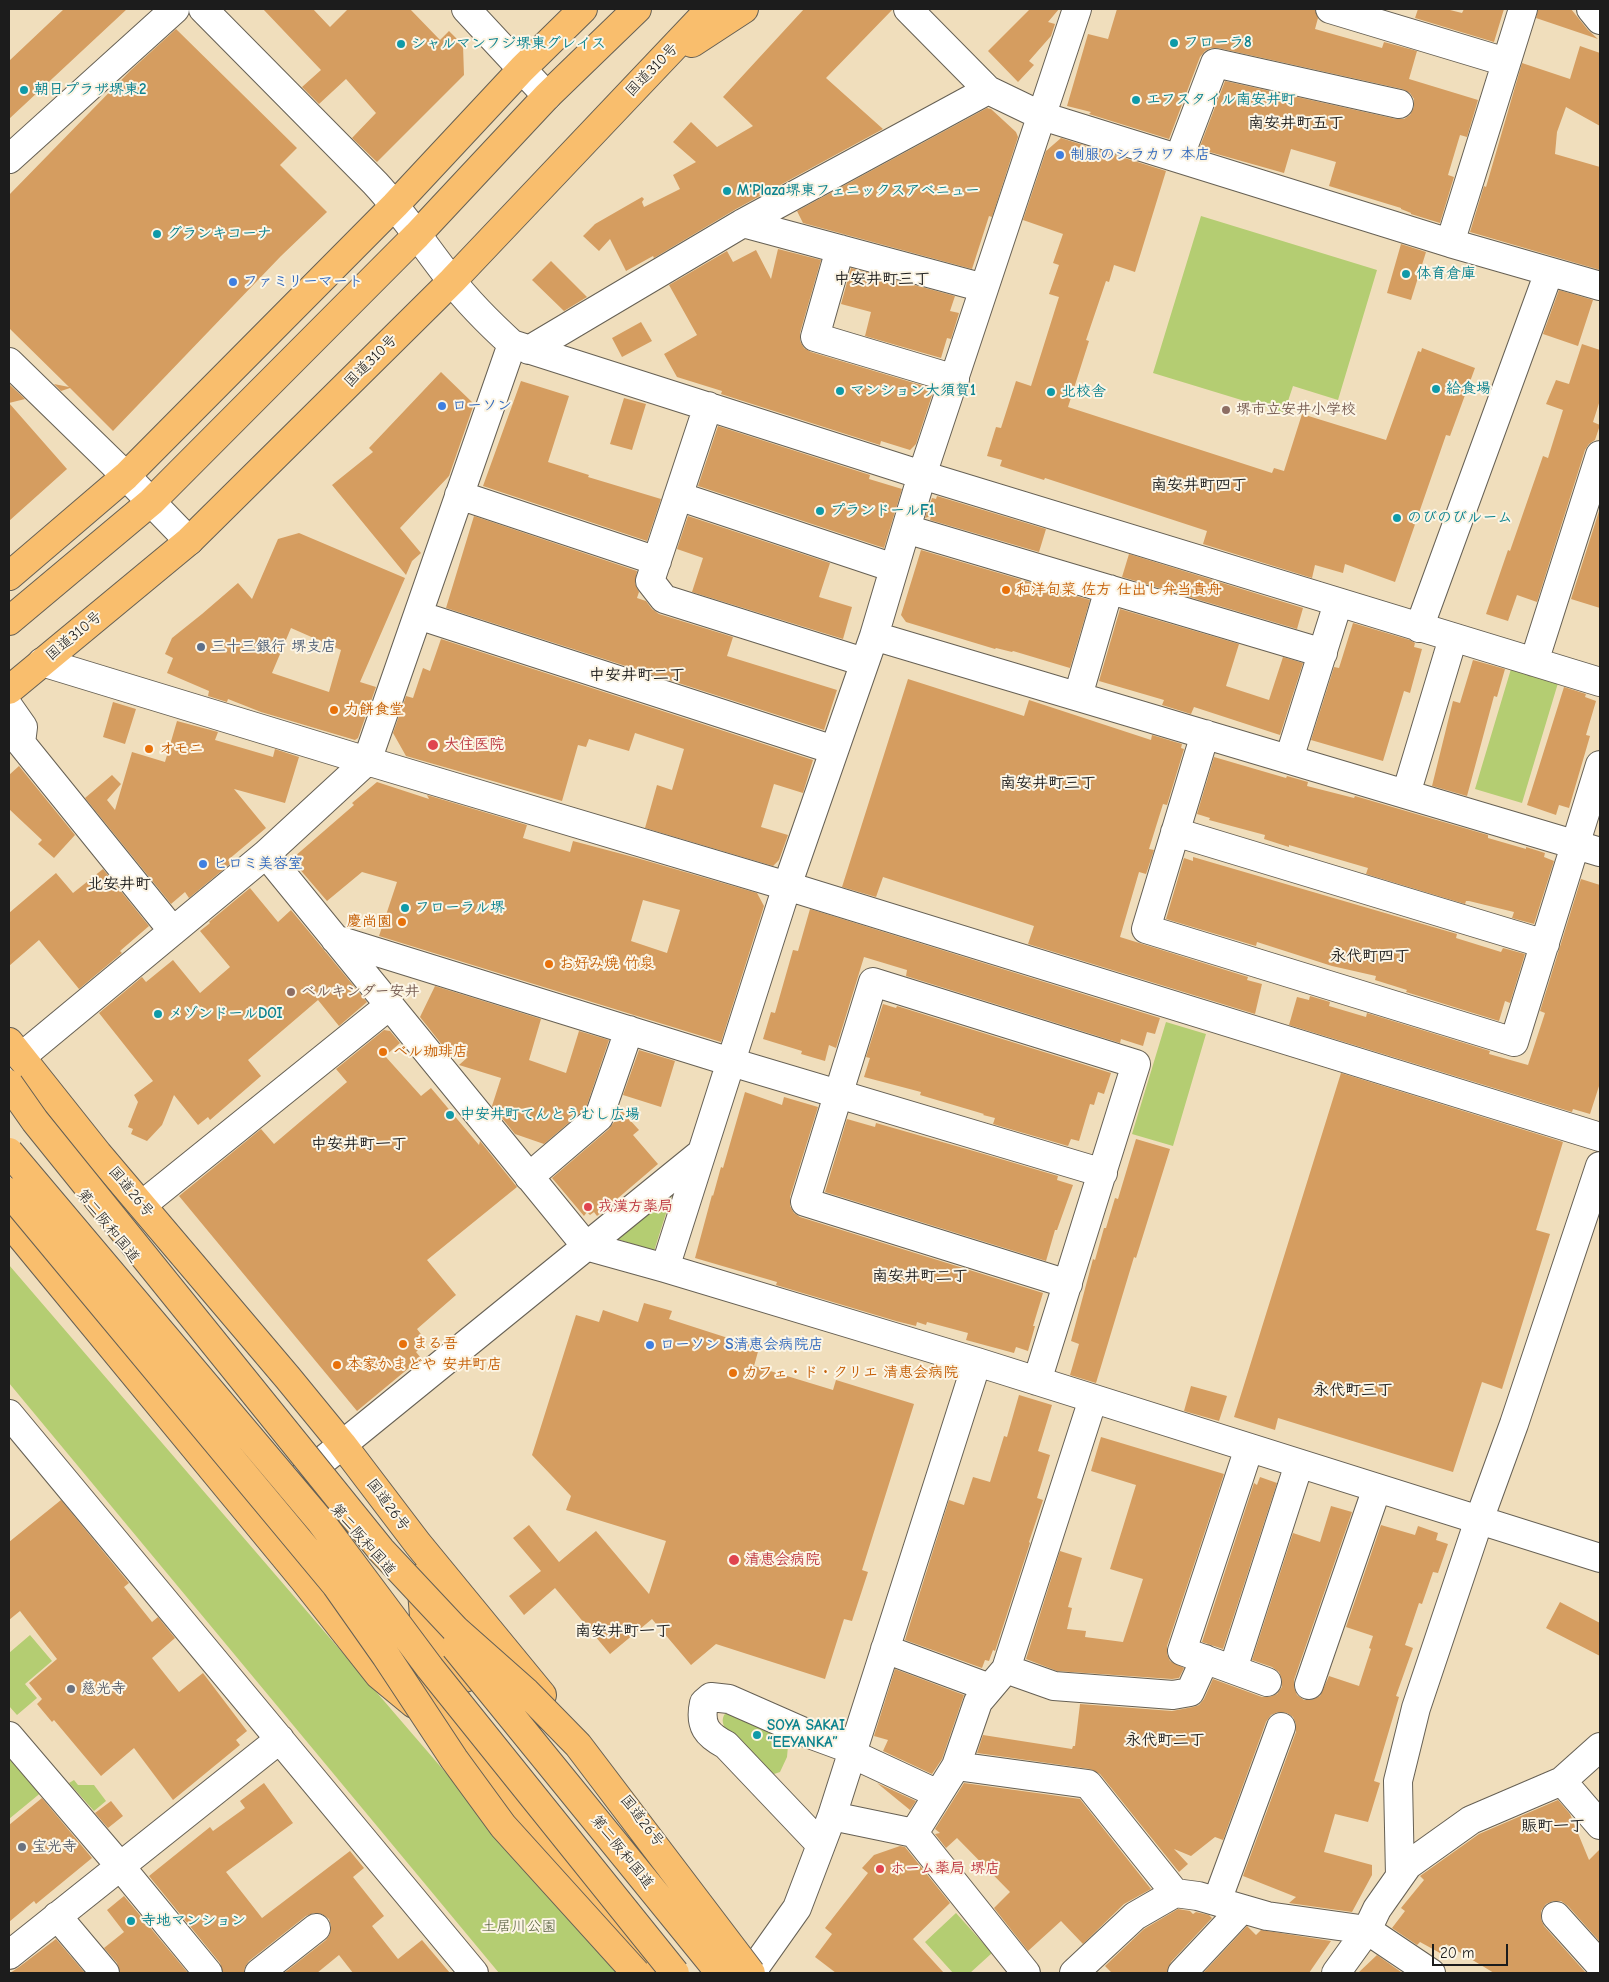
<!DOCTYPE html>
<html>
<head>
<meta charset="utf-8">
<style>
	body { margin:0 }
	#map { position:relative; width:1609px; height:1982px; overflow:hidden; background:#f0debc; font-family:"Comic Neue",sans-serif }
	canvas { display:block }
	.frame { position:absolute; inset:0; border:10px solid #1c1c1c; pointer-events:none }
	.scale { position:absolute; left:1432px; top:1944px; width:76px; height:22px; box-sizing:border-box; border:2px solid #1c1c1c; border-top:0; padding-left:6px; font-size:15px; line-height:18px; white-space:nowrap; color:#1c1c1c; -webkit-text-stroke:4px #fcf5e5; paint-order:stroke }
</style>
</head>
<body>
<div id="map">
<canvas width="1609" height="1982"></canvas>
<div class="frame"></div>
<div class="scale">20 m</div>
</div>
<script>
const ctx = document.querySelector('canvas').getContext('2d');
ctx.lineJoin = 'round';
function fillPath(path, color) { ctx.fillStyle = color; ctx.fill(path, 'evenodd'); }
function strokePath(path, color, width, dash) { ctx.strokeStyle = color; ctx.lineWidth = width; ctx.lineCap = dash ? 'butt' : 'round'; ctx.setLineDash(dash || []); ctx.stroke(path); }
function drawText(font, color, halo, rows, align = 'center') {
  ctx.font = font + ' "Comic Neue","Klee One",sans-serif'; ctx.lineWidth = 4; ctx.setLineDash([]); ctx.textBaseline = 'middle'; ctx.strokeStyle = halo; ctx.fillStyle = color; for (const [text, x, y, turn = 0] of rows) {
    ctx.save(); ctx.translate(x, y); ctx.rotate((+turn || 0) * Math.PI / 180); ctx.textAlign = isNaN(turn) ? turn : align; if (halo) ctx.strokeText(text, 0, 0); ctx.fillText(text, 0, 0); ctx.restore();
  }
}
fillPath(new Path2D(`
	M1201,216L1377,270L1338,400L1293,386L1284,413L1153,373Z
	M1511,669L1558,683L1522,803L1475,789Z
	M1166,1022L1206,1034L1173,1146L1132,1134Z
	M675,1185L654,1251L611,1237Z
	M9,1265L618,1973H499L9,1383Z
	M30,1635L52,1661L25,1684L37,1698L17,1715L9,1706V1653Z
	M730,1710L789,1735L787,1757L780,1772L774,1774L770,1771L725,1728C721,1721 722,1714 730,1710Z
	M13,1755L43,1791L9,1819V1758Z
	M74,1780L78,1785H94L106,1801L94,1811L69,1783Z
	M956,1913L992,1953L970,1973H953L925,1942Z`), '#b4cd72');
fillPath(new Path2D(`
	M64,9H127L9,119V61Z
	M263,9H313L330,27L348,9H410L440,40L449,31L463,45L464,75L377,162L352,138L376,113L346,79L319,104L302,87L321,70Z
	M804,9H893L826,78L883,129L736,209L654,258L653,256L626,271L610,239L599,251L583,236L595,224L642,197L644,199L642,202L644,207L680,189L673,175L696,162L673,142L691,122L717,147L753,126L723,97Z
	M1030,9H1059L1048,22L1055,24L1051,36L1029,61L1034,65L1018,82L988,51Z
	M1117,9H1315L1318,18L1315,29L1382,48L1384,42L1417,51L1409,79L1478,100L1467,137L1460,135L1448,175L1454,177L1440,223L1411,214V213L1401,209V208L1329,186L1336,162L1291,149L1284,173L1199,149L1225,81L1396,119H1404L1410,115L1414,107V99L1410,93L1402,89L1218,48H1211L1205,51L1200,57L1169,139L1089,114L1091,112L1067,106L1088,34L1108,39Z
	M1418,9H1446L1462,13L1464,9H1504L1494,42L1415,18Z
	M1538,9H1571L1588,30L1598,39L1536,18Z
	M176,29L297,148L280,165L327,212L281,256L113,431L70,388L61,391L54,384L69,387L9,328V195L131,70Z
	M1580,46L1600,53V126L1566,107L1557,132L1555,154L1600,167V270L1470,232L1484,186L1486,187L1522,63L1570,79Z
	M987,108L991,109L1016,132L1018,137L992,217L989,216L972,269L803,223L797,211Z
	M1061,138L1166,171L1135,272L1114,265L1109,282L1106,281L1086,340L1089,341L1068,407L1272,473L1274,468L1284,471L1302,414L1386,440L1418,351L1421,352L1422,348L1475,368L1450,436L1446,435L1395,582L1345,564L1343,573L1315,565L1312,578L1203,544L1207,531L1045,478L1044,480L1000,466L1002,460L987,456L996,427L1001,428L1016,381L1031,386L1059,297L1049,294L1059,265L1053,263L1063,234L1023,220L1046,151Z
	M1401,244L1426,252L1411,300L1387,293Z
	M778,249L821,260L800,333V341L804,348L811,352L934,389L916,444L910,450L881,441L880,445L721,394L722,391L677,377L664,354L697,335L669,285L727,251L733,262L756,250L771,279Z
	M551,261L587,297L564,311L532,280Z
	M851,268L955,296L950,311L959,313L951,339L947,338L941,358L865,336L871,312L841,304Z
	M1559,290L1593,300L1578,346L1543,334Z
	M641,322L652,341L622,357L612,338Z
	M1582,344L1600,350V400L1593,422L1600,425L1595,440L1589,444L1585,450L1537,602L1517,595L1508,621L1486,614L1508,550L1510,551L1543,456L1548,458L1563,410L1546,404L1556,380L1569,384Z
	M441,372L474,404L449,476L400,528L421,553L412,561L406,575L332,485L373,452L369,448Z
	M521,381L569,396L548,462L589,475L588,477L661,499L647,541L483,486Z
	M9,384L25,399L9,403L67,469L9,521Z
	M624,398L646,404L632,450L610,444Z
	M718,426L870,475L869,479L902,489L884,548L698,486Z
	M937,496L1046,529L1039,552L930,520L931,516L925,518L932,498L936,499Z
	M1600,508V608L1571,599Z
	M474,516L637,571L635,583L639,592L637,598L646,601L652,609L659,614L733,637L727,656L837,690L824,730L446,608Z
	M688,516L830,563L819,597L852,607L843,639L692,592L703,558L677,549Z
	M299,533L405,578L360,682L376,687L358,738L355,740L261,712L228,699L227,702L208,696L209,691L167,673L173,658L165,654L172,638L202,614L238,583L252,599L278,539ZM291,628L341,650L329,692L272,673Z
	M921,550L1090,600L1070,668L1013,651L1012,652L996,648L995,649L906,622L901,615Z
	M1129,554L1303,608L1297,629L1122,577Z
	M1120,609L1239,644L1226,686L1269,700L1283,657L1303,663L1280,735L1194,707L1191,714L1162,705L1164,700L1099,681Z
	M1353,623L1410,640L1415,643L1414,647L1422,649L1410,693L1404,691L1383,761L1311,740L1334,667L1339,668Z
	M441,639L813,760L803,793L774,784L761,827L788,835L779,860L773,866L645,828L657,785L672,790L684,749L635,733L629,751L589,739L586,747L578,745L562,801L406,756L393,733L406,696L413,698L423,668L430,671Z
	M1473,660L1505,669L1497,697L1494,696L1467,796L1432,786L1453,701L1460,703Z
	M908,679L1024,716L1029,700L1151,740L1152,735L1182,744L1181,748L1184,749L1167,805L1163,804L1149,849L1154,850L1146,874L1139,872L1120,937L1248,977L1247,980L1262,984L1255,1014L1028,944L1034,926L883,877L876,897L842,887Z
	M1564,687L1586,694L1585,697L1596,701L1586,735L1590,736L1569,808L1559,805L1556,815L1527,805Z
	M113,702L136,709L125,744L103,737Z
	M177,721L218,732L215,740L273,757L275,749L299,757L285,803L234,789L266,828L228,860L230,864L189,898L185,892L171,904L85,798L112,775L121,784L107,800L115,810L132,752L165,762Z
	M1214,757L1286,778L1287,776L1308,782L1307,786L1354,798L1355,796L1423,816L1488,835V838L1526,849V847L1545,853L1544,857L1554,861L1534,924L1512,918L1514,912L1469,901H1466L1465,904L1366,874L1368,868L1289,845V847L1264,839L1265,835L1209,820L1210,818L1197,814Z
	M19,766L75,835L54,858L38,844L42,840L9,809V775Z
	M377,782L429,799L427,795L527,825L523,838L570,852L573,841L637,858L757,893L764,906L721,1042L379,936L397,882L362,872L327,901L297,866L294,857L354,805L352,803ZM643,900L680,910L667,953L631,941Z
	M1193,857L1457,934L1456,938L1501,952L1503,948L1525,954L1510,1003L1505,1001L1499,1021L1406,992L1407,990L1375,980L1376,976L1332,966L1257,942L1256,946L1166,919L1184,858L1193,861Z
	M103,869L149,926L120,951L122,953L79,989L39,940L9,966V913L56,873L73,893Z
	M1581,879L1600,885V1083L1590,1114L1573,1109L1572,1112L1289,1025L1297,997L1309,1000L1310,996L1330,1002L1329,1006L1366,1017L1367,1013L1490,1051L1489,1054L1528,1065L1545,1013L1540,1011Z
	M250,888L278,922L291,910L367,1002L339,1026L318,1000L248,1060L261,1076L210,1120L208,1117L198,1125L174,1095L162,1125L147,1141L131,1134L133,1129L128,1127L138,1102L134,1095L153,1081L99,1013L142,977L146,982L173,960L200,993L230,967L200,931L210,923L209,922Z
	M810,909L1160,1018L1155,1034L1147,1032L1143,1046L1121,1039L1120,1043L906,976L907,970L864,957L836,1048L829,1045L825,1061L801,1054L802,1051L763,1039L771,1012L775,1013L793,950L798,951Z
	M435,986L541,1019L529,1060L566,1073L579,1031L609,1040L586,1108L544,1144L515,1134L492,1106L501,1078L459,1065L468,1057L447,1051L420,1017Z
	M883,1004L896,1008L897,1006L1111,1073L1104,1094L1098,1092L1094,1105L1090,1104L1079,1141L1071,1139L1068,1146L993,1124L995,1118L983,1115L984,1114L920,1095L921,1092L864,1077L870,1058L866,1057Z
	M384,1030L390,1031L400,1043L385,1056L421,1096L431,1088L479,1145L480,1141L517,1187L427,1260L456,1295L417,1329L427,1342L416,1352L421,1358L357,1411L179,1196L261,1129L274,1144L347,1082L336,1069Z
	M639,1050L675,1061L661,1107L623,1095Z
	M1341,1073L1563,1142L1536,1230L1550,1234L1502,1389L1482,1382L1453,1472L1278,1418L1275,1430L1234,1417Z
	M745,1092L782,1105L784,1097L818,1107L790,1197V1206L794,1213L800,1217L1043,1293L1033,1326H1035L1028,1351L1016,1347L1014,1353L966,1340L968,1333L927,1322L926,1325L917,1322L916,1326L896,1321L776,1285L777,1282L695,1258L712,1195L713,1196L721,1167L723,1168Z
	M619,1108L639,1130L633,1135L658,1164L597,1216L594,1212L590,1215L587,1212L584,1216L552,1178L609,1129L614,1122Z
	M847,1119L875,1127L876,1123L984,1154L1058,1176L1057,1180L1073,1185L1057,1230H1055L1046,1261L825,1192Z
	M1136,1139L1170,1149L1136,1258L1134,1257L1096,1383L1070,1375L1079,1344L1071,1341L1093,1259L1095,1260L1104,1228H1106L1115,1198L1118,1199Z
	M644,1303L672,1311L669,1319L759,1348L754,1366L833,1390L836,1380L914,1404L862,1570L868,1572L852,1621L844,1619L825,1679L716,1644L691,1665L652,1619L610,1654L555,1588L524,1615L509,1596L541,1571L513,1538L529,1525L559,1562L596,1531L649,1594L666,1541L566,1510L571,1496L532,1455L576,1315L599,1322L603,1310L638,1322Z
	M1191,1386L1227,1396L1219,1421L1184,1411Z
	M1019,1395L1052,1405L1038,1451L1050,1455L1037,1498L1043,1500L1029,1542L1030,1543L995,1651L993,1650L989,1661L985,1660L982,1668L905,1640L949,1500L964,1505L973,1477L990,1482L1004,1436L1007,1437Z
	M1101,1437L1224,1474L1167,1646V1654L1170,1661L1184,1668L1179,1678L1172,1679L1057,1671L1026,1659L1060,1551L1082,1558L1068,1607L1072,1608L1067,1629L1086,1631L1085,1637L1123,1642L1143,1579L1110,1569L1136,1485L1091,1471Z
	M1260,1477L1277,1483L1223,1649L1202,1642L1254,1483L1257,1485Z
	M61,1500L129,1583L124,1587L152,1622L158,1617L175,1638L152,1658L179,1692L203,1673L247,1731L236,1740L240,1745L173,1800L134,1748L101,1776L54,1720L52,1722L37,1704L42,1699L29,1683L57,1659L20,1611L9,1620V1542Z
	M1331,1506L1352,1512L1294,1680V1687L1297,1695L1304,1700H1312L1320,1696L1329,1676L1359,1686L1371,1649L1369,1648L1373,1636L1346,1627L1381,1525L1415,1535L1418,1526L1438,1533L1436,1540L1448,1544L1438,1573L1433,1572L1422,1604L1419,1603L1405,1645L1413,1648L1396,1696L1399,1697L1374,1781L1380,1783L1368,1822L1335,1814L1324,1852L1372,1865V1875L1352,1912L1289,1903L1296,1897L1243,1876L1296,1732V1724L1293,1717L1287,1713L1278,1712L1271,1715L1266,1722L1223,1840L1215,1837L1191,1856L1174,1849L1188,1864L1179,1872L1100,1774L1090,1769L977,1753L983,1735L1072,1749L1073,1746H1075L1080,1704L1172,1711L1193,1707L1199,1705L1204,1699L1213,1679L1262,1697H1269L1277,1694L1282,1687V1680L1279,1672L1272,1667L1252,1660L1293,1533L1320,1542Z
	M1560,1602L1600,1623V1656L1546,1628Z
	M895,1669L964,1695L942,1759L932,1774L883,1751L888,1740L874,1736Z
	M264,1783L293,1823L226,1872L262,1918L350,1851L364,1868L353,1877L384,1916L372,1926L398,1959L422,1940L450,1973H353L339,1955L317,1973H284L326,1940L330,1934L331,1926L329,1919L322,1914L314,1913L306,1916L249,1961L245,1967L244,1973H223L220,1963L149,1876L210,1827L213,1831L245,1808L240,1801Z
	M877,1783L916,1801L910,1810Z
	M964,1783L1080,1799L1151,1889L1124,1904L1083,1944L1061,1921L1028,1951L994,1908L1010,1892L957,1838L946,1848L935,1834L940,1833L935,1829Z
	M42,1798L92,1858L36,1904L34,1901L9,1922V1825Z
	M1558,1800L1570,1814L1589,1860L1600,1849V1942L1568,1906L1561,1901H1553L1546,1904L1541,1911V1919L1544,1926L1586,1973H1494L1446,1944L1440,1953L1420,1942L1417,1945L1392,1928L1405,1911L1401,1908L1424,1880L1420,1876L1479,1834Z
	M111,1801L123,1816L108,1828L95,1813Z
	M900,1846L905,1847L950,1903L913,1939L944,1973H836L815,1957L832,1934L825,1928L868,1873L862,1868L874,1855Z
	M124,1896L188,1973H120L117,1963L104,1948L124,1932L107,1910Z
	M1178,1909L1190,1911L1193,1914L1196,1912L1209,1915L1212,1918L1171,1962L1167,1973H1112L1105,1966L1144,1929Z
	M1247,1926L1256,1935L1261,1930L1331,1941L1309,1973H1203Z
	M56,1939L85,1973H10L19,1967Z
	M1377,1955L1401,1972V1973H1358Z`), '#d59d60');
const minor = new Path2D(`
	M203,9L375,183C403,213 425,247 451,280C469,303 490,324 512,344L922,475L1600,682
	M466,9L547,96
	M908,9L988,90L1042,116L1450,243L1600,286
	M1330,9L1506,62
	M1591,9L1600,20
	M1179,158L1215,63L1399,104
	M9,159L175,9
	M743,223L984,288
	M1450,243L1523,9
	M840,249L815,337L955,379
	M529,350L743,223L988,90
	M9,362L126,476L189,541
	M708,406L650,581L664,599L864,662
	M459,495L657,561
	M678,496L894,568
	M906,529L1323,653
	M418,615L834,750
	M1419,628L1549,272
	M874,636L1600,852
	M42,662L367,761L787,886L1600,1137
	M1534,662L1600,455
	M1078,696L1109,589
	M9,707L23,727L21,743L173,931
	M1205,734L1146,929L1514,1042L1600,765
	M1289,759L1338,603
	M1406,794L1453,638
	M1175,832L1545,944
	M266,854L586,1246L665,1268L977,1362L1600,1558
	M335,939L731,1062L1103,1173
	M21,1057L266,854L367,761L512,344
	M529,1177L599,1117L629,1030
	M142,1205L390,1005
	M665,1268L787,886L874,636L922,475L1077,9
	M1037,1381L1136,1064L873,982L805,1202L1068,1284
	M9,1414L474,1973
	M1249,1448L1182,1651L1267,1682
	M273,1501L700,1154
	M885,1649L990,1688
	M1006,1669L1054,1686L1173,1695L1190,1692L1205,1659
	M1233,1669L1299,1464
	M1309,1685L1377,1488
	M9,1736L120,1866L208,1973
	M852,1754L938,1794
	M956,1766L1088,1784L1175,1893
	M1562,1781L1600,1825
	M832,1816L914,1833L956,1766L978,1702L1006,1669L1093,1399
	M914,1833L1026,1973
	M821,1845L726,1745C707,1735 699,1726 704,1703L711,1697L729,1699L804,1732L853,1750
	M1400,1876L1398,1781L1416,1708L1479,1520L1514,1424L1600,1166
	M1217,1901L1281,1727
	M57,1916L105,1973
	M1556,1916L1600,1965
	M9,1955L280,1739
	M259,1973L316,1928
	M751,1973L797,1908L832,1816L977,1362
	M1074,1973L1135,1916L1175,1893L1198,1896L1267,1916L1367,1930L1431,1973
	M1182,1973L1242,1909
	M1336,1973L1367,1930L1377,1909L1408,1865L1471,1820L1562,1781L1600,1747`);
const highway = new Path2D(`
	M692,43L744,9
	M9,576L126,476L395,205L522,69L583,9
	M9,621L151,502L417,235L547,96L637,9
	M9,690L189,541L452,281L710,9
	M9,1042L98,1154L288,1378L342,1444L418,1544L542,1695
	M9,1222L304,1580L379,1675L414,1704
	M421,1578L425,1629L465,1678
	M420,1689L469,1750L657,1969`);
strokePath(minor, '#666054', 30);
strokePath(highway, '#666054', 30);
strokePath(minor, '#fff', 28);
strokePath(highway, '#f9be6d', 28);
const highwayBridge = new Path2D(`
	M9,1084L35,1121L381,1550L456,1630L526,1692L578,1745L751,1973
	M9,1152L321,1522L430,1668L675,1973
	M9,1192L336,1585L386,1656L454,1759L503,1826L636,1973
	M455,1647L720,1973`);
strokePath(highwayBridge, '#666054', 30, []);
strokePath(highwayBridge, '#f9be6d', 28);
for (const [x, y, r, color] of [
	[1174,43,5,"#0f9aa8"],
	[401,44,5,"#0f9aa8"],
	[24,90,5,"#0f9aa8"],
	[1136,100,5,"#0f9aa8"],
	[1060,155,5,"#3f7fe0"],
	[727,191,5,"#0f9aa8"],
	[157,234,5,"#0f9aa8"],
	[1406,274,5,"#0f9aa8"],
	[233,282,5,"#3f7fe0"],
	[1436,389,5,"#0f9aa8"],
	[840,391,5,"#0f9aa8"],
	[1051,392,5,"#0f9aa8"],
	[442,406,5,"#3f7fe0"],
	[1226,410,5,"#8d6e63"],
	[820,511,5,"#0f9aa8"],
	[1397,518,5,"#0f9aa8"],
	[1006,590,5,"#e8710a"],
	[201,647,5,"#5c6f8a"],
	[334,710,5,"#e8710a"],
	[433,745,6,"#e0444e"],
	[149,749,5,"#e8710a"],
	[203,864,5,"#3f7fe0"],
	[405,908,5,"#0f9aa8"],
	[402,922,5,"#e8710a"],
	[549,964,5,"#e8710a"],
	[291,992,5,"#8d6e63"],
	[158,1014,5,"#0f9aa8"],
	[383,1052,5,"#e8710a"],
	[450,1115,5,"#0f9aa8"],
	[588,1207,5,"#e0444e"],
	[403,1344,5,"#e8710a"],
	[650,1345,5,"#3f7fe0"],
	[337,1365,5,"#e8710a"],
	[733,1373,5,"#e8710a"],
	[734,1560,6,"#e0444e"],
	[71,1689,5,"#6b7280"],
	[757,1735,5,"#0f9aa8"],
	[22,1847,5,"#6b7280"],
	[880,1869,5,"#e0444e"],
	[131,1921,5,"#0f9aa8"]
]) { const dot = new Path2D(); dot.arc(x, y, r, 0, 2 * Math.PI); ctx.fillStyle = color; ctx.fill(dot); strokePath(dot, '#fcf5e5', 2); }
drawText('bold 15px', '#0d838f', '#fcf5e5', [
	["フローラ8",1184,43],
	["シャルマンフジ堺東グレイス",411,44],
	["朝日プラザ堺東2",34,90],
	["エフスタイル南安井町",1146,100],
	["M'Plaza堺東フェニックスアベニュー",737,191],
	["グランキコーナ",167,234],
	["体育倉庫",1416,274],
	["給食場",1446,389],
	["マンション大須賀1",850,391],
	["北校舎",1061,392],
	["プランドールF1",830,511],
	["のびのびルーム",1407,518],
	["フローラル堺",415,908],
	["メゾンドールDOI",168,1014],
	["中安井町てんとうむし広場",460,1115],
	["SOYA SAKAI",767,1726],
	["“EEYANKA”",767,1743],
	["寺地マンション",141,1921]
], 'left');
drawText('15px', '#1c1c1c', '#fcf5e5', [
	["国道310号",652,70,-46],
	["国道310号",371,361,-45],
	["国道310号",74,636,-40],
	["国道26号",131,1192,50],
	["第二阪和国道",108,1226,51],
	["国道26号",388,1505,53],
	["第二阪和国道",363,1540,49],
	["国道26号",642,1821,52],
	["第二阪和国道",622,1852,51]
]);
drawText('bold 15px', '#366cbe', '#fcf5e5', [
	["制服のシラカワ 本店",1070,155],
	["ファミリーマート",243,282],
	["ローソン",452,406],
	["ヒロミ美容室",213,864],
	["ローソン S清恵会病院店",660,1345]
], 'left');
drawText('bold 15px', '#785e54', '#fcf5e5', [
	["堺市立安井小学校",1236,410],
	["ベルキンダー安井",301,992]
], 'left');
drawText('bold 15px', '#c56008', '#fcf5e5', [
	["和洋旬菜 佐方 仕出し弁当貴舟",1016,590],
	["力餅食堂",344,710],
	["オモニ",159,749],
	["慶尚園",392,922,"right"],
	["お好み焼 竹泉",559,964],
	["ベル珈琲店",393,1052],
	["まる吾",413,1344],
	["本家かまどや 安井町店",347,1365],
	["カフェ・ド・クリエ 清恵会病院",743,1373]
], 'left');
drawText('bold 15px', '#4e5e75', '#fcf5e5', [
	["三十三銀行 堺支店",211,647]
], 'left');
drawText('bold 15px', '#be3a42', '#fcf5e5', [
	["大住医院",444,745],
	["戎漢方薬局",598,1207],
	["清恵会病院",745,1560],
	["ホーム薬局 堺店",890,1869]
], 'left');
drawText('bold 15px', '#5b616d', '#fcf5e5', [
	["慈光寺",81,1689],
	["宝光寺",32,1847]
], 'left');
drawText('15px', '#515a3a', '#fcf5e5', [
	["土居川公園",519,1927]
]);
drawText('bold 16px', '#1c1c1c', '#fcf5e5', [
	["南安井町五丁",1296,123],
	["中安井町三丁",882,279],
	["南安井町四丁",1199,485],
	["中安井町二丁",637,675],
	["南安井町三丁",1048,783],
	["北安井町",119,884],
	["永代町四丁",1370,956],
	["中安井町一丁",359,1144],
	["南安井町二丁",920,1276],
	["永代町三丁",1353,1390],
	["南安井町一丁",623,1631],
	["永代町二丁",1165,1740],
	["賑町一丁",1553,1826]
]);
</script>
</body>
</html>
